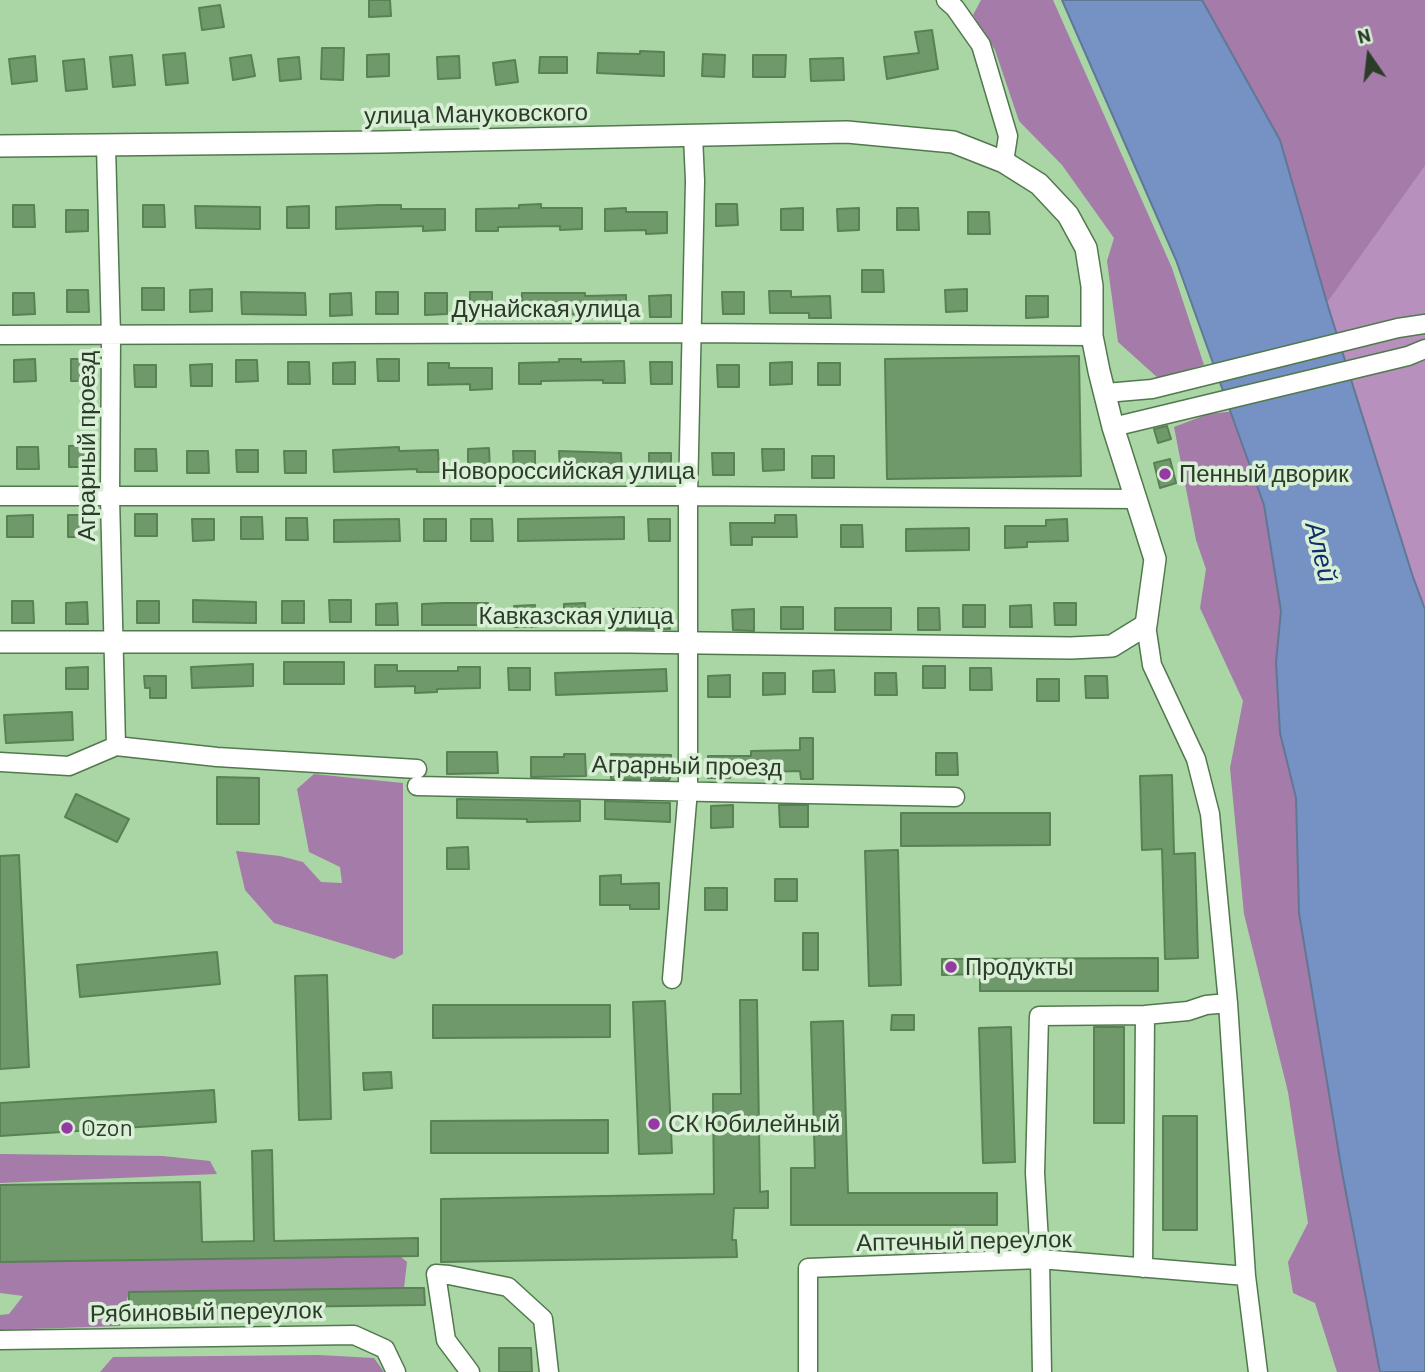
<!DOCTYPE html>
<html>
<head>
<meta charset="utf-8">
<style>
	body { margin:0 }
	#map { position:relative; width:1425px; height:1372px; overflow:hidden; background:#aad6a5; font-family:Barlow,sans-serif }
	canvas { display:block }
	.north { position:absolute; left:1334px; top:21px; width:70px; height:70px; -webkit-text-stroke:5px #d9f0d7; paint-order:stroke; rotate:346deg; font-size:19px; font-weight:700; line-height:28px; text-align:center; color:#2b3c29 }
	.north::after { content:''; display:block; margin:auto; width:24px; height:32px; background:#2b3c29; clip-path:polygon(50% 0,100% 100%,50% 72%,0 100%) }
</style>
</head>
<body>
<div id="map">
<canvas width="1425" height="1372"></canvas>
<div class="north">N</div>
</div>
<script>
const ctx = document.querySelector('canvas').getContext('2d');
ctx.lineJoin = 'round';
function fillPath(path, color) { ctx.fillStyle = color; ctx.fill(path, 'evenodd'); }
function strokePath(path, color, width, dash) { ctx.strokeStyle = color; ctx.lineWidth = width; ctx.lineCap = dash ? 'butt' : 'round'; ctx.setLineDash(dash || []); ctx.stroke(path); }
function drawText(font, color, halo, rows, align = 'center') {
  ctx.font = font + ' Barlow,sans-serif'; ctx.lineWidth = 7; ctx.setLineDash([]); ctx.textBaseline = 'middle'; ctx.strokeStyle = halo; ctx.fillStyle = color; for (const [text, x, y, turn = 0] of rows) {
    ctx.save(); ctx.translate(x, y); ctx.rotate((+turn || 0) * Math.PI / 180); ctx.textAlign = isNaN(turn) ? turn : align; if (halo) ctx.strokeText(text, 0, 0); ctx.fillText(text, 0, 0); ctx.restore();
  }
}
fillPath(new Path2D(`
	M1425,166V609L1413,577L1327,303Z`), '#b790bd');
fillPath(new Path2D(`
	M981,0H1053L1172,268L1204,365L1158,378L1118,342L1107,261L1114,238L1062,165L1019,121L995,50L973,15Z
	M1202,0H1425V166L1327,303L1280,140Z
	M1245,410L1280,535L1379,1372H1337L1315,1303L1293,1293L1288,1262L1308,1223L1288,1092L1244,914L1230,768L1243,701L1200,608L1206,569L1196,540L1174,427L1208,414Z
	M314,774L403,783V954L394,959L274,923L245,890L236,851L280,856L303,862L321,882L342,883L340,867L309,852L297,789Z
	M0,1154L163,1156L210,1161L217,1174L0,1183Z
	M400,1256L407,1262L404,1288L129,1292L120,1326L0,1330V1315L9,1314L23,1296L0,1293V1262Z
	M319,1355L374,1358L384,1372H100L113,1357Z`), '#a47ba9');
const water = new Path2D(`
	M1062,0H1202L1280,140L1327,303L1413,577L1425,609V1372H1380L1342,1172L1299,913L1296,798L1280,733L1276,662L1281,611L1264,505L1176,260Z`);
fillPath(water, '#7691c3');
strokePath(water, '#607895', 2);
const building = new Path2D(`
	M369,0H390L391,16L369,17Z
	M220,5L224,27L202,30L199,8Z
	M932,30L938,69L887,79L884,57L919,53L915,32Z
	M322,48H344L343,80L321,79Z
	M640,51L664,52V76L597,73L598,53L640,54Z
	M185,53L188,83L166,85L163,55Z
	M389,54V76L367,77V55Z
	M703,54L725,55L724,77L702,76Z
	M132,55L135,85L113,87L110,57Z
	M251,55L255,76L233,80L230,58Z
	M753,55H786L785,77H753Z
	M35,56L37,81L12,84L9,59Z
	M459,56L460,78L438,79L437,57Z
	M299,57L301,79L280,81L278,59Z
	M540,57H567V73H539Z
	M843,58L844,80L811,81L810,59Z
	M84,59L87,89L66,91L63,61Z
	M515,60L518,82L496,85L493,63Z
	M541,204V208H582V229L560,230V226L498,227V231H476V209L519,208V205Z
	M716,204H737L738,225L716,226Z
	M13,205H34L35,227H13Z
	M143,205H164L165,227H143Z
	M379,205H401V209H445V230L423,231V226L336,229V207Z
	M195,206L260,207V229L196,228Z
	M309,206V228H287V207Z
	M626,208V212H667V233L646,234V230L605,231V209Z
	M803,208V230H781V209Z
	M859,208V230L838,231L837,209Z
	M897,208H918L919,230H897Z
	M66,210H88V231L66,232Z
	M968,212H989L990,234H968Z
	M862,270H883L884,292H862Z
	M142,288H164V310H142Z
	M212,289V311L190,312V290Z
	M967,289V311L946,312L945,290Z
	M67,290H88L89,312H67Z
	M769,291H791V297L830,296L831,318H809V313H770Z
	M241,292L305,293L306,315L242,314Z
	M376,292H398V314H376Z
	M470,292H492V314H470Z
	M722,292H744V314H723Z
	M13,293H34L35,314L13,315Z
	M351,293L352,315L330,316V294Z
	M425,293H447V314L425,315Z
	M522,293H585V296L626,295V317H604V314L522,315Z
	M671,295V317H650L649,296Z
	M1026,296H1048V317L1026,318Z
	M1079,356L1081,476L887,479L885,359Z
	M35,359L36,381L14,382V360Z
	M71,359H92L93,381H71Z
	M377,359H399V381H378Z
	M559,359H581V362L624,361L625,383H603V380L541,381V384H519V363L559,362Z
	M236,360H257L258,381L236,382Z
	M288,362H309L310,384H288Z
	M355,362V384H333V363Z
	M650,362H672V384H651Z
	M792,362V384L770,385V363Z
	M428,363H449V368H492V389L470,390V384L428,385Z
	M818,363H840V385H818Z
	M212,364V386H191L190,365Z
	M134,365H156V387H135Z
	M717,365H739V387H718Z
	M1167,426L1171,439L1158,443L1154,429Z
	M90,445L91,467H69V446Z
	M17,447H38L39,469H17Z
	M399,447V451L438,450L439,472H417V469L334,472L333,450Z
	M489,448L490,470H468V449Z
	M135,449H156L157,471H135Z
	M762,449H784V470L763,471Z
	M236,450H258V472H237Z
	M187,451H208L209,473H187Z
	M284,451H306V473H285Z
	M513,451H535V473H514Z
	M559,451L621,453L622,474L560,473Z
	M649,453H671V474L649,475Z
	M712,453H734V475H713Z
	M812,456H834V478H812Z
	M1170,459L1176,483L1160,488L1154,463Z
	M135,514H157V536H135Z
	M33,515V537H7V516Z
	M68,515H90V537H68Z
	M775,515H796L797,537H752V545H731L730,523H775Z
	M241,517H262L263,539H241Z
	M624,517V539L518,541V519Z
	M286,518H307L308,540H286Z
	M192,519H214V540L193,541Z
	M399,519L400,541L334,542V520Z
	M424,519H446V541H424Z
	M471,519H492L493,541H471Z
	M648,519H670V541H649Z
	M1067,519L1068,541L1027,542V547L1005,548V526H1046V520Z
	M841,525H862L863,547H841Z
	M969,528V550L906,551V529Z
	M193,600L256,602V623L193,622Z
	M329,600H351V622H330Z
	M12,601H33L34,623H12Z
	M137,601H159V623H137Z
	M282,601H304V623H282Z
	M87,602L88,624H66V603Z
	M397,603L398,625H376V604Z
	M444,603H488V625H422V604Z
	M585,603L586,625H564V604Z
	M1054,603H1076V625H1055Z
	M535,605L536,627H514V606Z
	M963,605H985V627H963Z
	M1031,605L1032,627H1010V606Z
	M781,607H803V629H781Z
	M634,608L670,609V629H612V609Z
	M835,608H891V630H835Z
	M918,608H939L940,630H918Z
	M754,609V631L733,630L732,610Z
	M284,662H344V684H284Z
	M253,664V686L192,688L191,667Z
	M375,665H397V671H458V667H480V688L437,689V692L415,693V686L375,687Z
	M923,666H945V688H923Z
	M88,667V689H66V668Z
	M508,668H530V690H509Z
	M970,668H991L992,690H970Z
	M666,669L667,691L556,695L555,673Z
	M834,670L835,692H813V671Z
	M763,673H785V694L763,695Z
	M875,673H896L897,695H875Z
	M730,675V697H708V676Z
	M144,676H166V698H150V688H145Z
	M1085,676H1107L1108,698H1086Z
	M1037,679H1059V701H1037Z
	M72,712L73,740L6,743L4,715Z
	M800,738H813V779H801L800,771L730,773V778H708V756H751V751L800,750Z
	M447,752H497L498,773L447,774Z
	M936,753H957L958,775H936Z
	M564,754H585L586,776L531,777V757H564Z
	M611,754L671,755V776L669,780L611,779Z
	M1172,775L1174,854L1195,853L1198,958L1165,959L1162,849L1142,850L1140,776Z
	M217,777L259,778V824H217Z
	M76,794L129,819L117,842L65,817Z
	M457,799L580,801V821L527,822V819L457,818Z
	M605,801L670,803V822L605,819Z
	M733,805V827L711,828V806Z
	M779,805H808V827H780Z
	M901,813H1050V845L901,846Z
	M468,847L469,869H447V848Z
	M898,850L901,985L869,986L865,851Z
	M19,855L29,1067L0,1069V856Z
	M621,875V884L659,883V909H630V905H600V876Z
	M775,879H797V901H775Z
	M705,888H727V910H705Z
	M803,933H818V970H803Z
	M217,952L220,984L80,997L77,965Z
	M1158,958V991H980V974L942,975V959Z
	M327,975L331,1119L299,1120L295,976Z
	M740,1000H757L760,1192L768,1191V1208H734L732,1240H736L737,1257L441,1262V1199L714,1194L713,1094H741Z
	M665,1001L672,1153L639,1154L633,1002Z
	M433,1005H610V1037L433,1038Z
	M892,1015H914V1030H891Z
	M843,1021L848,1193H997V1225H791V1168H815L811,1022Z
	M1011,1027L1015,1162L983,1163L979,1028Z
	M1094,1027H1124V1123H1094Z
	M391,1072L392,1088L364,1090L363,1073Z
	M214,1090L216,1122L0,1136V1103Z
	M1163,1116H1197V1230H1163Z
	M608,1120V1153H431V1121Z
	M272,1150L274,1241L418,1238V1256L0,1262V1185L200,1182L202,1242L254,1241L252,1151Z
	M404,1288H424L425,1305L129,1309V1292Z
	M499,1348H531L532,1372H499Z`);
fillPath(building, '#6f996b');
strokePath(building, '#588154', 2);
const minor = new Path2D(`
	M946,0L955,8L981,45L1008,136L1004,162
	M106,146L111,336L110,497L116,746
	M0,335L692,333L1092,336
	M1106,393L1152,389L1398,328L1425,324
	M1113,427L1408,356L1425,349
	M0,496H688L1137,499
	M1146,625L1152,665L1196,759L1210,814L1228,1003L1246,1276L1258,1372
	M0,762L69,766L116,746L217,757L417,769
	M417,786L955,797
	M672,979L688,790V496L695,181L693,135
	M1143,1268L1145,1015
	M0,1340L354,1335L385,1349L396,1372
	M470,1372L446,1340L436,1274L449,1275L508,1287L543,1319L549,1372
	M808,1372V1268L1040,1259L1246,1276
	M1042,1372L1040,1259L1035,1173L1039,1016L1145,1015L1188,1011L1206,1005L1228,1003`);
const tertiary = new Path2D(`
	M0,146L382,142L847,132L953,142L1004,162L1039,184L1068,215L1086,248L1092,286V336L1099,371L1113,427L1155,559L1146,625L1112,646L1071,648L630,642H0`);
strokePath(minor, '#51794d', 21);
strokePath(tertiary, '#51794d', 24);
strokePath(minor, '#fff', 18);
strokePath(tertiary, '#fff', 21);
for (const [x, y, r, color] of [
	[1165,474,7,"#9539a3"],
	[951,967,7,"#9539a3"],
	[654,1124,7,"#9539a3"],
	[67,1128,7,"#9539a3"]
]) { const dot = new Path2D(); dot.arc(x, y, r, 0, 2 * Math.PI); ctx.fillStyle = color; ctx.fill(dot); strokePath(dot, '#d9f0d7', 2.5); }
drawText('24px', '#2b3c29', '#d9f0d7', [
	["улица Мануковского",476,114,-1],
	["Дунайская улица",546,309],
	["Аграрный проезд",87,446,-90],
	["Новороссийская улица",568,471],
	["Кавказская улица",576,616],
	["Аграрный проезд",687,766,1],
	["Аптечный переулок",964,1241,-1],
	["Рябиновый переулок",206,1312,-1]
]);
drawText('24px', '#2b3c29', '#d9f0d7', [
	["Пенный дворик",1179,474],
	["Продукты",965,967],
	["СК Юбилейный",668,1124],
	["Ozon",81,1128]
], 'left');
drawText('italic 26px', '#102e6a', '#d9f0d7', [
	["Алей",1321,552,76]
]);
</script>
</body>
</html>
